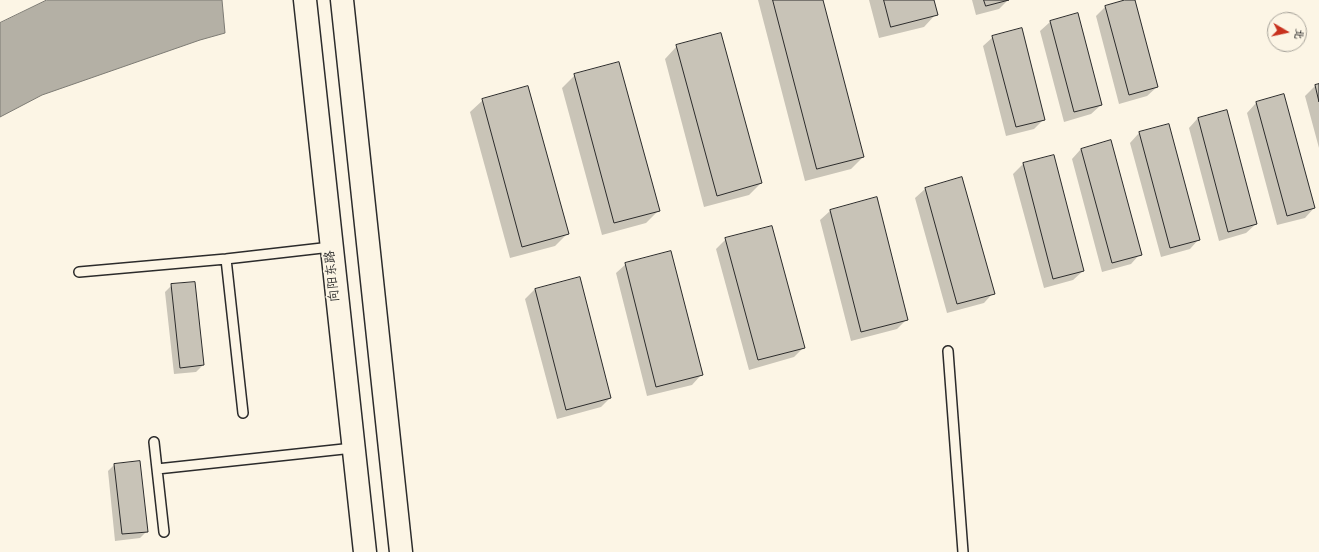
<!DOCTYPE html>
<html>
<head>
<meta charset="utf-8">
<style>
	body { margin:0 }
	#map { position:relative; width:1319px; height:552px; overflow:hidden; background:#fcf5e5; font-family:Dekko,"LXGW WenKai TC",sans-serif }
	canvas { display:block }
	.north { position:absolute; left:1267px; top:12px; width:40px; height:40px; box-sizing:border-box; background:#fcf5e5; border:1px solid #a8a49b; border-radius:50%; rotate:99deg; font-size:11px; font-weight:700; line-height:16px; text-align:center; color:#2b2b2b }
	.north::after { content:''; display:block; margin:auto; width:14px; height:18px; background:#c8321e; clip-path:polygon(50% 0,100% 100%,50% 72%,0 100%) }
</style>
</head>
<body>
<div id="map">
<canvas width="1319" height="552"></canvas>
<div class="north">北</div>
</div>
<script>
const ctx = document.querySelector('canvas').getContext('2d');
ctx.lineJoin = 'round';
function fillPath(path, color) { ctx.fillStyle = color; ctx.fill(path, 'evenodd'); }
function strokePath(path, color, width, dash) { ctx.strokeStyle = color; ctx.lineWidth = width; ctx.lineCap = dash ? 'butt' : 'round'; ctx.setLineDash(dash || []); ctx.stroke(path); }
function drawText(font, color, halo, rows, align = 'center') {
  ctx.font = font + ' Dekko,"LXGW WenKai TC",sans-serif'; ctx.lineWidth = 3.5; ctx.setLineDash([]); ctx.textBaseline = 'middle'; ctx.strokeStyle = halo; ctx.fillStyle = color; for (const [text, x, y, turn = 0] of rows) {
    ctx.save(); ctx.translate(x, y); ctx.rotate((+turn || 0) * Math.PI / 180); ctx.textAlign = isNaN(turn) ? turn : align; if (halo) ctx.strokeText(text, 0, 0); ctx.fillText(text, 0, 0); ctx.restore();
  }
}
const water = new Path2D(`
	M47,0H222L225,33L200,40L42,95L0,117V23Z`);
fillPath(water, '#b4b0a5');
strokePath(water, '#7d7b74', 1);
fillPath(new Path2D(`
	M758,0H822L863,157L851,169L805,181Z
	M869,0H933L936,14L924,27L879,38Z
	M972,0H1008L999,9L976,15Z
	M1129,0H1134L1157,87L1147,96L1119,104L1096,16L1105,7Z
	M1050,22L1101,105L1091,114L1064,122L1040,31Z
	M993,37L1044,119L1034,129L1006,136L983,46Z
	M677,46L761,183L749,195L704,207L665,59Z
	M575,75L658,211L646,223L602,235L562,88Z
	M1319,85V148L1305,96L1315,86Z
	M1284,96L1314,208L1305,218L1277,225L1247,113L1256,103Z
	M483,100L567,234L555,246L510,258L470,112Z
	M1198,118L1256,224L1246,233L1219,241L1189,128Z
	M1139,133L1199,239L1190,249L1161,257L1130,143Z
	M1081,149L1140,254L1131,264L1102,272L1072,159Z
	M1053,156L1083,271L1073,280L1044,288L1013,174L1023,164Z
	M962,178L993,293L984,303L947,313L915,198L925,189Z
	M876,199L907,319L897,329L851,341L820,220L830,211Z
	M726,239L804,347L794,357L749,370L716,249Z
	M626,264L701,375L692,385L647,396L616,273Z
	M172,285L203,365L196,372L174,374L165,292Z
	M535,289L610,398L601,407L557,419L525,299Z
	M114,465L147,531L140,538L115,541L108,471Z`), '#0003');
const building = new Path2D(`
	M773,0H823L864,157L817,169Z
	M884,0H934L938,15L891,27Z
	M984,0H1009L986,6Z
	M1125,0H1135L1158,87L1129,95L1105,6Z
	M1078,13L1102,105L1074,112L1050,21Z
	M1022,28L1045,120L1016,127L992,36Z
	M721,33L762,183L717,196L676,45Z
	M619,62L660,211L614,223L574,74Z
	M1319,84V102L1315,85Z
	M528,86L569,234L522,247L482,99Z
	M1284,94L1315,208L1287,216L1256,102Z
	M1227,110L1257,224L1228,232L1198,118Z
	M1169,124L1200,240L1170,248L1139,132Z
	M1111,140L1142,255L1112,263L1081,149Z
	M1054,155L1084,271L1053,279L1023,163Z
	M962,177L995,294L957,304L925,188Z
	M877,197L908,320L861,332L830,210Z
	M772,226L805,348L758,360L725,238Z
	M671,251L703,375L656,387L625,263Z
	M580,277L611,398L566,410L535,289Z
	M195,282L204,365L180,368L171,284Z
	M140,461L148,532L122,534L114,464Z`);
fillPath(building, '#c8c3b7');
strokePath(building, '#2b2b2b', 1);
const lane = new Path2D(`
	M226,259L243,413
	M79,272L226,259L331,247
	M948,351L963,552
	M154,442L164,532
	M157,469L353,448`);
const primary = new Path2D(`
	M305,0L365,552
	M342,0L401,552`);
strokePath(lane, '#2b2b2b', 12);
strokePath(primary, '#2b2b2b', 25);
strokePath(lane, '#fcf5e5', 9);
strokePath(primary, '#fcf5e5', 22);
drawText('13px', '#2b2b2b', '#fcf5e5', [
	["向阳东路",334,276,-96]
]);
</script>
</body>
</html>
